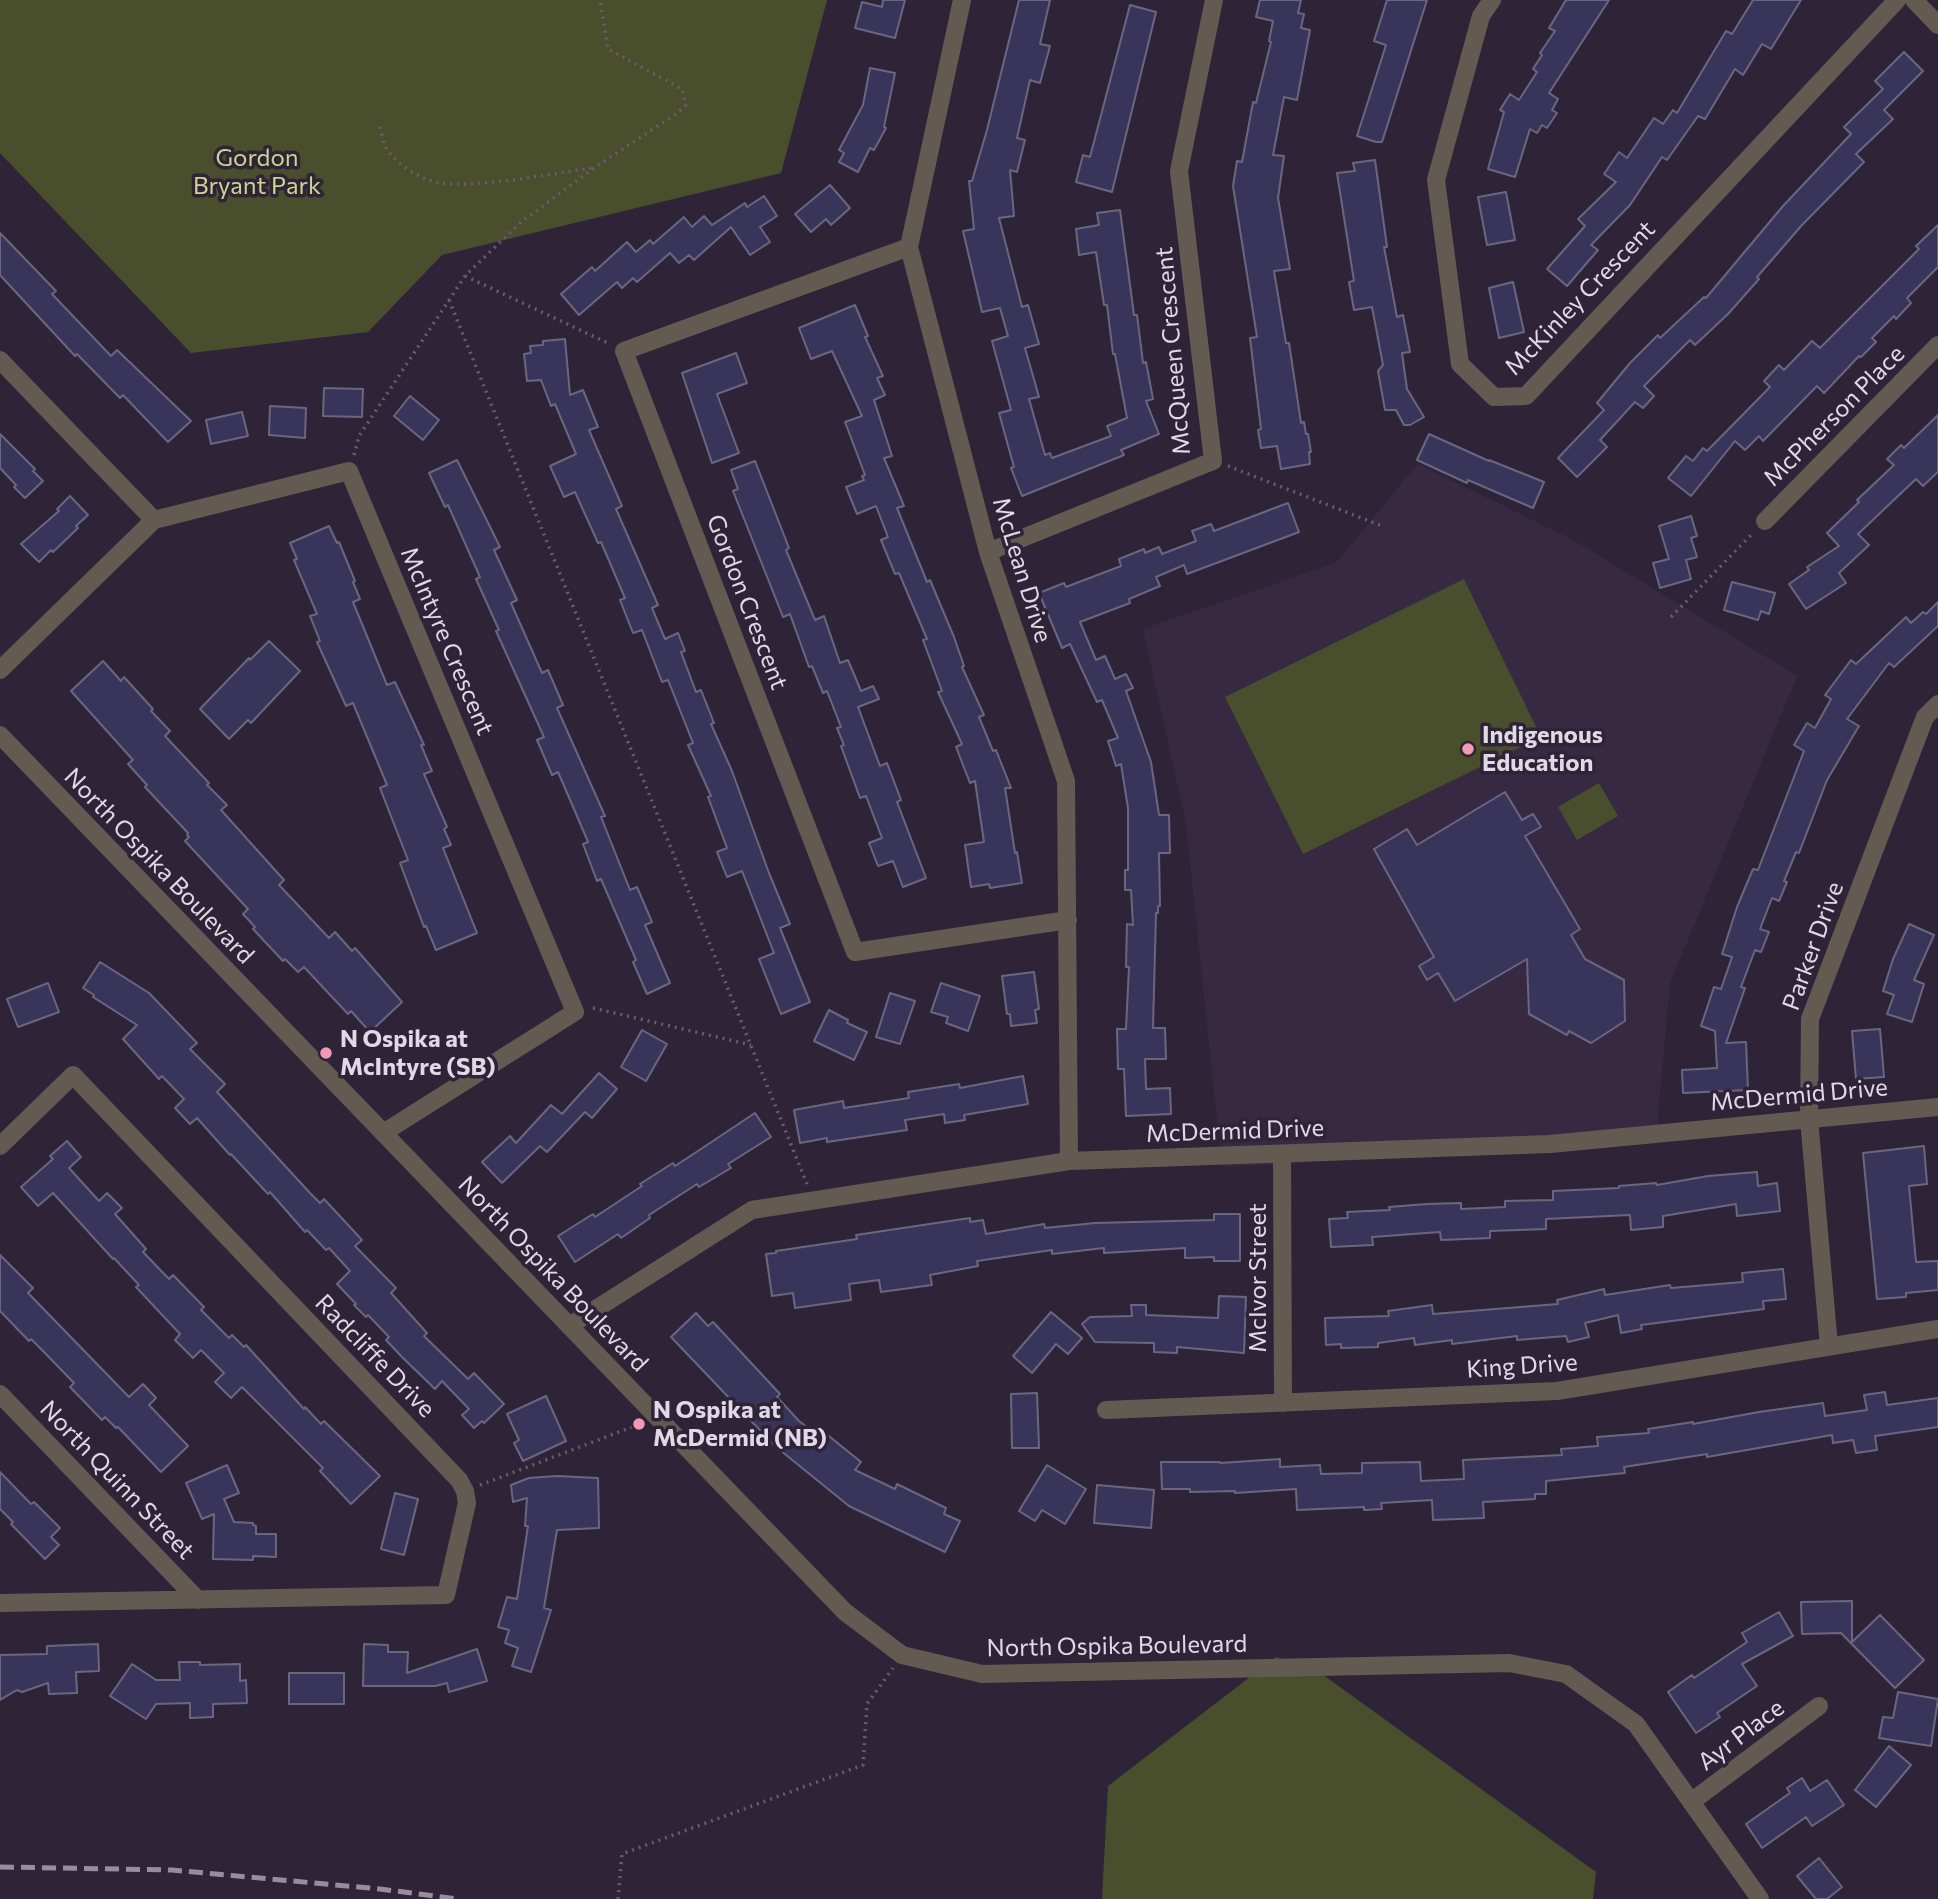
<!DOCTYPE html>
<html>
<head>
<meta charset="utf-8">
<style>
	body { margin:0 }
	canvas { display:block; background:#2f2437 }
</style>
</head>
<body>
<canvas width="1938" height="1899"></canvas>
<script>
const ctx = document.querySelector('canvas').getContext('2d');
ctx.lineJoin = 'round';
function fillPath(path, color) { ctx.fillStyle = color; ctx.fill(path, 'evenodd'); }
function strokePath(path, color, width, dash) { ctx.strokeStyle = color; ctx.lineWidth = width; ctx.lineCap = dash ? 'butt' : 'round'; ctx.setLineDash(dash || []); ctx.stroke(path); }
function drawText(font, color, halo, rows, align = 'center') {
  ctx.font = font + ' Commissioner,sans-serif'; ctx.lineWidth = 7; ctx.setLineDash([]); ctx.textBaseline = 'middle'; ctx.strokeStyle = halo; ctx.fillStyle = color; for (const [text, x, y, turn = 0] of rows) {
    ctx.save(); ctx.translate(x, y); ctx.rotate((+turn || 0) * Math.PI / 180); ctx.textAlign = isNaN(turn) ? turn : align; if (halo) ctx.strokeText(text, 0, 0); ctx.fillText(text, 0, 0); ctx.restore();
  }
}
fillPath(new Path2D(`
	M1418,464L1573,540L1797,676L1670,983L1656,1136L1290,1164L1222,1167L1186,823L1143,629L1336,563Z`), '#382943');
fillPath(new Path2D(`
	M0,0H827L781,173L442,255L368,332L191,353L0,153Z
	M1464,579L1541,737L1303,854L1225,697Z
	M1599,783L1618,816L1577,840L1558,807Z
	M1276,1657L1315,1669L1596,1872L1593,1899H1102L1108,1786Z`), '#494e2d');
const building = new Path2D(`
	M883,0H905L895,38L855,28L862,2L882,7Z
	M1019,0H1050L1040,44L1050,46L1040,83L1030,80L1017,138L1025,140L1017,172L1010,170L1014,216L999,218L1022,307L1028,305L1039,344L1025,348L1039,397L1029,399L1045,455L1050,453L1052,458L1111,436L1107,426L1127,418L1115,354H1113L1107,305H1104L1096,252L1079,255L1076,229L1099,225L1097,213L1120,210L1134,315H1137L1143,363L1146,362L1153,399L1146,401L1159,434L1121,450L1124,455L1022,496L1011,468L1014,467L999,413L1011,410L992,341L1008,336L1000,308L982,312L963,231L974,229L969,181H972L987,130Z
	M1260,0H1301L1298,13L1304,14L1301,28L1310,30L1297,100L1284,97L1273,155L1284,156L1278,198L1290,269L1274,271L1286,343H1289L1301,423L1304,422L1306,434H1308L1311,452H1309L1310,464L1281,469L1277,446L1261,448L1258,430L1261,429L1250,338L1257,337L1233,186L1237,161L1242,162L1253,102L1256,103L1271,42L1269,41L1273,21L1256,17Z
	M1387,0H1427L1382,142H1376L1357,136L1386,45L1374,41Z
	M1566,0H1609L1549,93L1558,99L1552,110L1557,113L1547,128L1542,125L1537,133L1530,129L1515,177L1488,169L1504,112L1500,110L1510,94L1519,100L1537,72L1533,69L1542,55L1540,53L1555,31L1549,28Z
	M1753,0H1801L1771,49L1762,44L1743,75L1735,69L1705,119L1698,116L1667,160L1662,157L1630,205L1591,245L1598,250L1567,286L1547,269L1585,226L1578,219L1616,182L1604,174L1619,152L1627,158L1654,118L1663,124L1673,110L1677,113L1726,31L1732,34Z
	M1130,5L1156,12L1112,192L1076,182L1083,155L1090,157Z
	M1904,52L1923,71L1884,110L1893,119L1856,154L1864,162L1802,225L1757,277L1759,279L1728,314L1695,345L1690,340L1644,386L1654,396L1643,408L1635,402L1600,440L1607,447L1577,477L1558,458L1604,410L1597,403L1630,363L1658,335L1660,338L1704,297L1706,298L1783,206L1851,134L1844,127L1883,89L1875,81Z
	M870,68L895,73L884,127L886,128L874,150L870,148L858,172L839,162L844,153L839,150L863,105Z
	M1375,160L1387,247H1384L1397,317L1403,315L1410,352L1402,353L1407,389L1424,417L1410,425H1404L1396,410H1385L1378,371L1383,365L1372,307L1354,310L1349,282L1354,281L1337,173L1355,171L1353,163Z
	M830,185L850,208L831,225L826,219L811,232L795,214Z
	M1506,192L1515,240L1487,245L1478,197Z
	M764,196L777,216L760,227L770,242L750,255L731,227L694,260L689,255L679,263L670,253L637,282L633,278L622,288L617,282L579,315L561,294L592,267L595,271L627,242L636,252L650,240L653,244L684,217L692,227L704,216L712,225L745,203L747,207Z
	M1938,225V267L1907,298L1911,303L1896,319L1894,316L1872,338L1876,342L1861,357L1859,356L1824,393L1817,386L1763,441L1759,436L1745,450L1735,441L1691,496L1668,478L1686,456L1693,461L1703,448L1707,451L1770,387L1764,381L1779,365L1784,370L1812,341L1820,348L1919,249L1916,246Z
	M0,233L56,291L52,294L111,356L117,350L191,421L168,442L123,395L120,398L77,354L75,356L0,275Z
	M1513,282L1524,332L1499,338L1489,288Z
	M855,305L868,336L865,337L883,376L877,378L885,395L874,400L892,456L884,458L904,506L897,508L927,582L930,580L954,637L964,666L962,667L984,715L979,717L993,751L996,750L1011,788H1005L1015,853L1017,852L1022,883L990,888L989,884L971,887L965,845L984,842L975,781L970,783L956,747L962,744L938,692L942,691L923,640L927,639L899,573L895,574L881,540L888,537L876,506L857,514L846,487L864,480L862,476L865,475L845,422L862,416L832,351L811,359L799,328Z
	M565,339L570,395L583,390L598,427L589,430L622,506L616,509L658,605L652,608L665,639L678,633L685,651L681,652L696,692L701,690L714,723L711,724L732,771L769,873L790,924L780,928L810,1002L781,1014L759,959L774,953L742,871L727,877L717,852L727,848L708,797L711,796L688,745L693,743L668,680L662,682L642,630L633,633L620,600L625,598L601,542L598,543L575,492L564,497L550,466L576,454L555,404L551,406L541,380L527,381L524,354L531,353L530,346L543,345V341Z
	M736,353L747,383L717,394L739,453L712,463L682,373Z
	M324,388L363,389L362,417L323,416Z
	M410,396L439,420L423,440L394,416Z
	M270,406L306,408L305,438L269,435Z
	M242,412L248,436L211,444L206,420Z
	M1938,415V472L1923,486L1916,479L1858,534L1869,545L1839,573L1846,583L1806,609L1789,584L1809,570L1807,567L1839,546L1827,533L1859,502L1857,500L1894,465L1887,459L1901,445L1904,448Z
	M0,434L35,469L33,471L43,481L25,498L14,487L16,485L0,468Z
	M1429,434L1489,461V460L1544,482L1533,508L1468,480L1467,483L1417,460Z
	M457,460L500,547L494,550L517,600L511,603L542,673L548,670L563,705L557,708L605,816L601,817L630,890L637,887L652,922L645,925L670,983L647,994L633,962L636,960L601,879L597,881L583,844L588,842L577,816L558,772L552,775L537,740L544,737L496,631L499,630L476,579L480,577L448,505L445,507L429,473Z
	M755,461L789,548L786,550L815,620L824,616L840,663L848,660L861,691L873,686L879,699L858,707L880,766L887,763L901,800L897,802L926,878L903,887L893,861L878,866L869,843L882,838L866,796L860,798L841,746L844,745L837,728L841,727L827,691L823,693L812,666L809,667L790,614L783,617L733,491L738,489L731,470Z
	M70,496L88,515L76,526L78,528L53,552L51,550L39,562L21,544L59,511L57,509Z
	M1288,503L1299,532L1187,574L1184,565L1156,577L1160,586L1129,599L1130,603L1080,622L1096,660L1105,656L1115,679L1126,674L1133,688L1126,691L1151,762L1159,815H1169L1170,853H1159L1160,906H1158V913H1156L1153,1028H1165L1166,1059H1145L1146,1089L1170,1088L1171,1114L1126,1116L1124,1069H1118L1117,1029H1126L1129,967H1126L1127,924L1133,925L1131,890H1125V870H1128V808L1121,764L1116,766L1108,741L1118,738L1102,700L1097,702L1070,644L1062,648L1039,593L1064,583L1066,587L1121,566L1119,559L1144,549L1145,553L1159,547L1162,554L1196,541L1192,531L1211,524L1214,531Z
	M1691,516L1697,536L1691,538L1697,557L1686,560L1691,579L1660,588L1653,563L1669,559L1659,526Z
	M329,526L337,543L339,542L355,581L353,582L360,599L353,602L387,685L395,682L424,745H421L432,771L424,774L447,827L444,829L451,845L443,848L477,933L436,950L426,926L424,927L400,863L408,860L380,788L387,785L353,703L346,706L317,642L320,641L310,616L317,614L294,560L297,559L290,543Z
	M1732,582L1775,593L1769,614L1761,611L1758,620L1724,610Z
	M1938,602V626L1894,667L1889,663L1847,719L1859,726L1827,780L1799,853L1796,852L1784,881L1787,882L1779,901L1772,898L1760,929L1769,932L1761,952L1755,950L1741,987L1745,988L1726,1043L1746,1042L1748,1090L1683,1093L1682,1070L1717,1068L1715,1031L1701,1026L1714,987L1721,989L1732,957L1722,954L1737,907L1753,869L1758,870L1804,751L1794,745L1807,723L1815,728L1831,699L1825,695L1851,660L1856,664L1906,617L1911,623L1923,612L1926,614Z
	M269,641L300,671L251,723L248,720L229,739L200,709L249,658L250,660Z
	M103,661L121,681L124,677L153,709L151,711L170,731L165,736L209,783L207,785L227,805L221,810L284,880L279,885L329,938L335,932L352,951L355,948L402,1002L370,1032L351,1011L348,1014L304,967L298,972L285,959L283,961L253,929L255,927L243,914L248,909L185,841L189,837L187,835L188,833L145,787L147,785L128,764L133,760L71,691Z
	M1505,792L1522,820L1533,814L1541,827L1525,836L1580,929L1571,935L1585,959L1624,980L1625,1021L1591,1043L1569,1031L1567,1035L1529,1014L1527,959L1455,1001L1438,973L1427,980L1419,966L1434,957L1374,849L1407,829L1417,845Z
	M1909,924L1934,935L1914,980L1924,984L1912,1022L1887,1014L1894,995L1883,991L1893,959Z
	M100,962L149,993L197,1043L190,1049L225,1084L217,1092L310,1193L320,1203L324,1199L362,1240L355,1246L396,1288L391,1293L427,1333L424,1336L468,1379L474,1373L504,1404L484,1423L482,1421L474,1428L462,1415L469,1409L442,1381L435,1389L402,1357L386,1340L389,1337L368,1315L366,1317L354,1305L356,1304L337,1284L350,1271L329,1248L326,1250L307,1230L305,1232L270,1192L268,1194L231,1154L230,1155L197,1118L190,1124L175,1108L184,1099L162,1076L159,1079L123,1039L137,1025L93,997L94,995L83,988Z
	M1034,972L1039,1009L1035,1010L1037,1023L1011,1026L1010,1014H1007L1002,976Z
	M48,983L59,1012L18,1027L7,999Z
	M941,983L980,996L968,1031L946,1023L948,1017L931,1012Z
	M890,993L915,1001L900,1044L876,1037Z
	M829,1010L848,1020L847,1023L867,1032L854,1060L814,1041Z
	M1880,1029L1884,1077L1856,1079L1852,1031Z
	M642,1030L667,1044L646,1081L621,1067Z
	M599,1073L617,1089L592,1118L585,1112L547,1152L540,1146L502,1183L482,1162L510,1136L516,1143L551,1105L562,1114Z
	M1023,1076L1028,1104L964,1115L965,1120L945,1123L944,1114L905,1120L907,1130L827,1142V1138L800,1143L794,1110L843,1101L844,1108L909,1098L908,1092L959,1084L960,1088Z
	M755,1113L771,1137L728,1164L731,1168L699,1187L697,1184L649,1215L650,1218L621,1238L618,1234L575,1262L558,1236L593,1214L595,1217L642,1186L640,1184L673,1163L675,1166L698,1151Z
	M67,1141L81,1157L69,1168L99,1201L107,1193L122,1208L115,1214L146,1249L143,1252L169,1279L173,1275L204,1307L201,1310L229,1338L232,1335L244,1347L246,1345L304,1409L305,1407L321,1424L324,1421L380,1476L351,1504L320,1471L323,1468L242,1387L231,1398L215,1382L224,1373L201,1350L193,1358L175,1340L180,1334L136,1287L139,1285L114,1258L113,1259L53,1193L38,1206L21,1187L53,1159L50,1156Z
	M1924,1146L1927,1184L1909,1186L1916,1262L1938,1261V1290L1906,1293V1297L1877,1299L1863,1153Z
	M1757,1172L1758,1186L1777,1183L1780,1211L1737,1216L1736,1204L1663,1216V1227L1631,1230L1630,1215L1546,1219V1229L1490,1231V1238L1441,1240L1440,1232L1372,1237L1373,1245L1331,1247L1329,1219L1348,1218L1347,1212L1390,1210L1389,1207L1427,1204L1461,1203V1209L1505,1207V1201L1553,1200V1191L1619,1188V1186L1656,1183L1657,1185L1708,1176Z
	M1214,1214H1240V1261H1214V1257L1185,1258V1248L1104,1253V1248L1052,1254V1250L977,1261L978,1266L930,1275L932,1285L881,1292L879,1280L849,1284L851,1300L795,1308L793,1293L772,1296L766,1254L776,1253V1251L857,1239L856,1235L970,1218V1222L983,1220L986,1234L1044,1224L1045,1228L1095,1223L1214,1220Z
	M0,1255L33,1288L28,1293L129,1397L143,1384L156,1398L149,1405L188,1446L161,1472L118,1427L116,1428L105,1417L102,1420L70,1387L74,1383L44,1352L31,1339L29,1341L0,1311Z
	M1783,1269L1786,1299L1763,1301L1764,1309L1641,1325L1642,1329L1621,1333L1618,1315L1585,1323L1589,1337L1568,1342L1566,1336L1517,1340V1336L1452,1344V1340L1415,1345L1414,1338L1378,1343V1347L1341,1348V1344L1326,1345L1325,1318L1389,1316L1388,1311L1432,1305L1433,1314L1558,1304L1557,1300L1604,1289L1605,1295L1670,1285L1671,1288L1743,1282L1742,1273Z
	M1219,1296L1246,1297L1244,1353L1177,1347V1353L1154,1352V1343L1095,1342L1082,1324L1090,1317L1132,1316L1131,1305H1146V1315L1218,1318Z
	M1051,1312L1082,1338L1068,1354L1056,1344L1032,1373L1013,1356Z
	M696,1313L708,1326L713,1322L780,1394L777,1397L799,1421L815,1433L819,1428L861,1462L855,1470L895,1489L897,1484L946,1508L944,1514L960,1521L945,1552L849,1506L775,1446L671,1337Z
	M1885,1392L1887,1405L1938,1398V1427L1875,1436L1877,1450L1856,1453L1853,1440L1833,1443L1832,1435L1707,1457V1454L1624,1467L1625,1473L1546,1481V1494H1535V1499L1483,1502L1484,1518L1433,1520L1432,1500L1381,1503L1382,1509L1364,1510V1507L1297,1510L1296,1489L1235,1493V1491L1190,1492V1489H1162L1161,1462H1220V1463L1280,1459V1467L1320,1465L1321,1474L1362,1473V1463L1420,1462L1421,1481L1464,1479L1463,1460L1562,1455L1561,1449L1598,1446L1597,1437L1649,1433L1648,1429L1693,1422V1424L1759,1412L1823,1403L1825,1416L1867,1410L1864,1395Z
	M1037,1393L1039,1448H1012L1011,1394Z
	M546,1396L566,1441L523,1461L514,1443L519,1440L507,1414Z
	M227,1465L239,1493L224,1499L234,1522L253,1523V1525L256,1526V1534H276V1557L253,1556V1560L213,1559L214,1514L202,1519L186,1483Z
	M1047,1465L1086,1489L1065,1524L1042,1510L1035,1521L1019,1511Z
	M0,1472L31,1504L34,1502L60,1528L51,1537L59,1545L45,1559L11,1524L13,1522L0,1509Z
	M557,1476L598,1478L599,1528L557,1530L544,1608L551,1610L531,1672L512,1666L518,1648L505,1643L509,1630L498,1627L507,1597L517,1599L528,1526H525L527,1498L513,1502L511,1485L529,1478Z
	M1097,1485L1154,1490L1151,1528L1094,1523Z
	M395,1493L418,1499L404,1555L381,1549Z
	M1852,1601V1642L1880,1615L1924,1660L1895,1688L1841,1633L1802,1634L1801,1602Z
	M1779,1612L1793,1636L1742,1664L1757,1686L1717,1713L1720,1717L1696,1733L1668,1692L1692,1675L1694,1678L1747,1642L1742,1633Z
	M98,1644L99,1671L76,1672L77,1693L49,1694L48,1683L22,1692L17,1690L0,1700V1655L47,1654V1646Z
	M364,1644L388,1645V1652H408L407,1673L477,1649L487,1681L449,1692L447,1683L435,1686H363Z
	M179,1662H200V1665L240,1664V1681L246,1680L247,1703L213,1704V1717L190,1718V1703L156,1704L146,1719L110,1696L132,1664L156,1680H180Z
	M289,1673H344V1704H289Z
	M1898,1692L1938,1699L1931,1746L1879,1738L1883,1717L1893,1718Z
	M1889,1746L1911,1765L1876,1807L1855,1790Z
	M1802,1778L1810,1791L1827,1780L1844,1805L1812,1826L1806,1817L1762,1848L1746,1824L1790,1793L1787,1788Z
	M1819,1858L1842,1887L1827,1899H1816L1797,1876Z`);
fillPath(building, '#39355a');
strokePath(building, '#696780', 2);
strokePath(new Path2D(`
	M380,127C382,133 383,142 386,148C396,164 421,180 440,183C482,188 548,174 592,168
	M465,276L610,344
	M449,300L807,1184
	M354,455L359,436L465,276L520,223L594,168L676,114L686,105L682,89L608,49L600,0
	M1228,466L1382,526
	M1671,617L1753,533
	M593,1008L751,1045
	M480,1485L640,1424
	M618,1899L622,1854L863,1765L867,1704L893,1668`), '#675d6f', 3.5, [2, 5]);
strokePath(new Path2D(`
	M962,0L909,247L988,552L1066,781L1069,1161
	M1492,0L1481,16L1436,180L1460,364L1494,397L1526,396L1897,0
	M1914,0L1938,25
	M909,247L624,351L855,952L1068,920
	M0,360L154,520
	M1765,521L1938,345
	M988,552L1213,461L1179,171L1214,0
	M0,670L154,520L349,471L575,1012L383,1133
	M0,735L845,1612L902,1655L982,1674L1509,1663L1566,1674L1636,1724L1760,1899
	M0,1146L73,1075L459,1480L465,1491L467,1503L446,1595L0,1603
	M1282,1154L1283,1403
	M569,1326L752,1210L1069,1161L1550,1144L1938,1107
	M1829,1346L1809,1119L1810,1019L1925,717L1938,704
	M0,1394L198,1600
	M1106,1410L1557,1391L1938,1329
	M1691,1802L1819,1706`), '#635b52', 18);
strokePath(new Path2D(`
	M0,1867L172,1870L380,1889L458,1899`), '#968d9d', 5, [14, 7]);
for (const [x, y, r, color] of [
	[1468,749,7,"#f19ab1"],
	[326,1053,7,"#f19ab1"],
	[639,1424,7,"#f19ab1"]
]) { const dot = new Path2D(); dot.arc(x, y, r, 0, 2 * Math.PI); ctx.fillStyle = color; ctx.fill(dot); strokePath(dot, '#2f2437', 2.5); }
drawText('24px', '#cbd68e', '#2f2437', [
	["Gordon",257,158],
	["Bryant Park",257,186]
]);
drawText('24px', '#e1d9e6', '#2f2437', [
	["McKinley Crescent",1580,298,-46],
	["McQueen Crescent",1173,351,-95],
	["McPherson Place",1834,416,-45],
	["McLean Drive",1022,570,73],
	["Gordon Crescent",747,602,69],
	["McIntyre Crescent",447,641,67],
	["North Ospika Boulevard",159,866,46],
	["Parker Drive",1813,946,-70],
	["McDermid Drive",1799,1095,-5],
	["McDermid Drive",1235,1131,-2],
	["North Ospika Boulevard",553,1274,46],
	["McIvor Street",1258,1278,-90],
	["Radcliffe Drive",375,1356,46],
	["King Drive",1522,1366,-4],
	["North Quinn Street",117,1480,46],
	["North Ospika Boulevard",1117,1646,-1],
	["Ayr Place",1741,1735,-37]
]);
drawText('bold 24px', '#e1d9e6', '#2f2437', [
	["Indigenous",1482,735],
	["Education",1482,763],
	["N Ospika at",340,1039],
	["McIntyre (SB)",340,1067],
	["N Ospika at",653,1410],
	["McDermid (NB)",653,1438]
], 'left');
</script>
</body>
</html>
